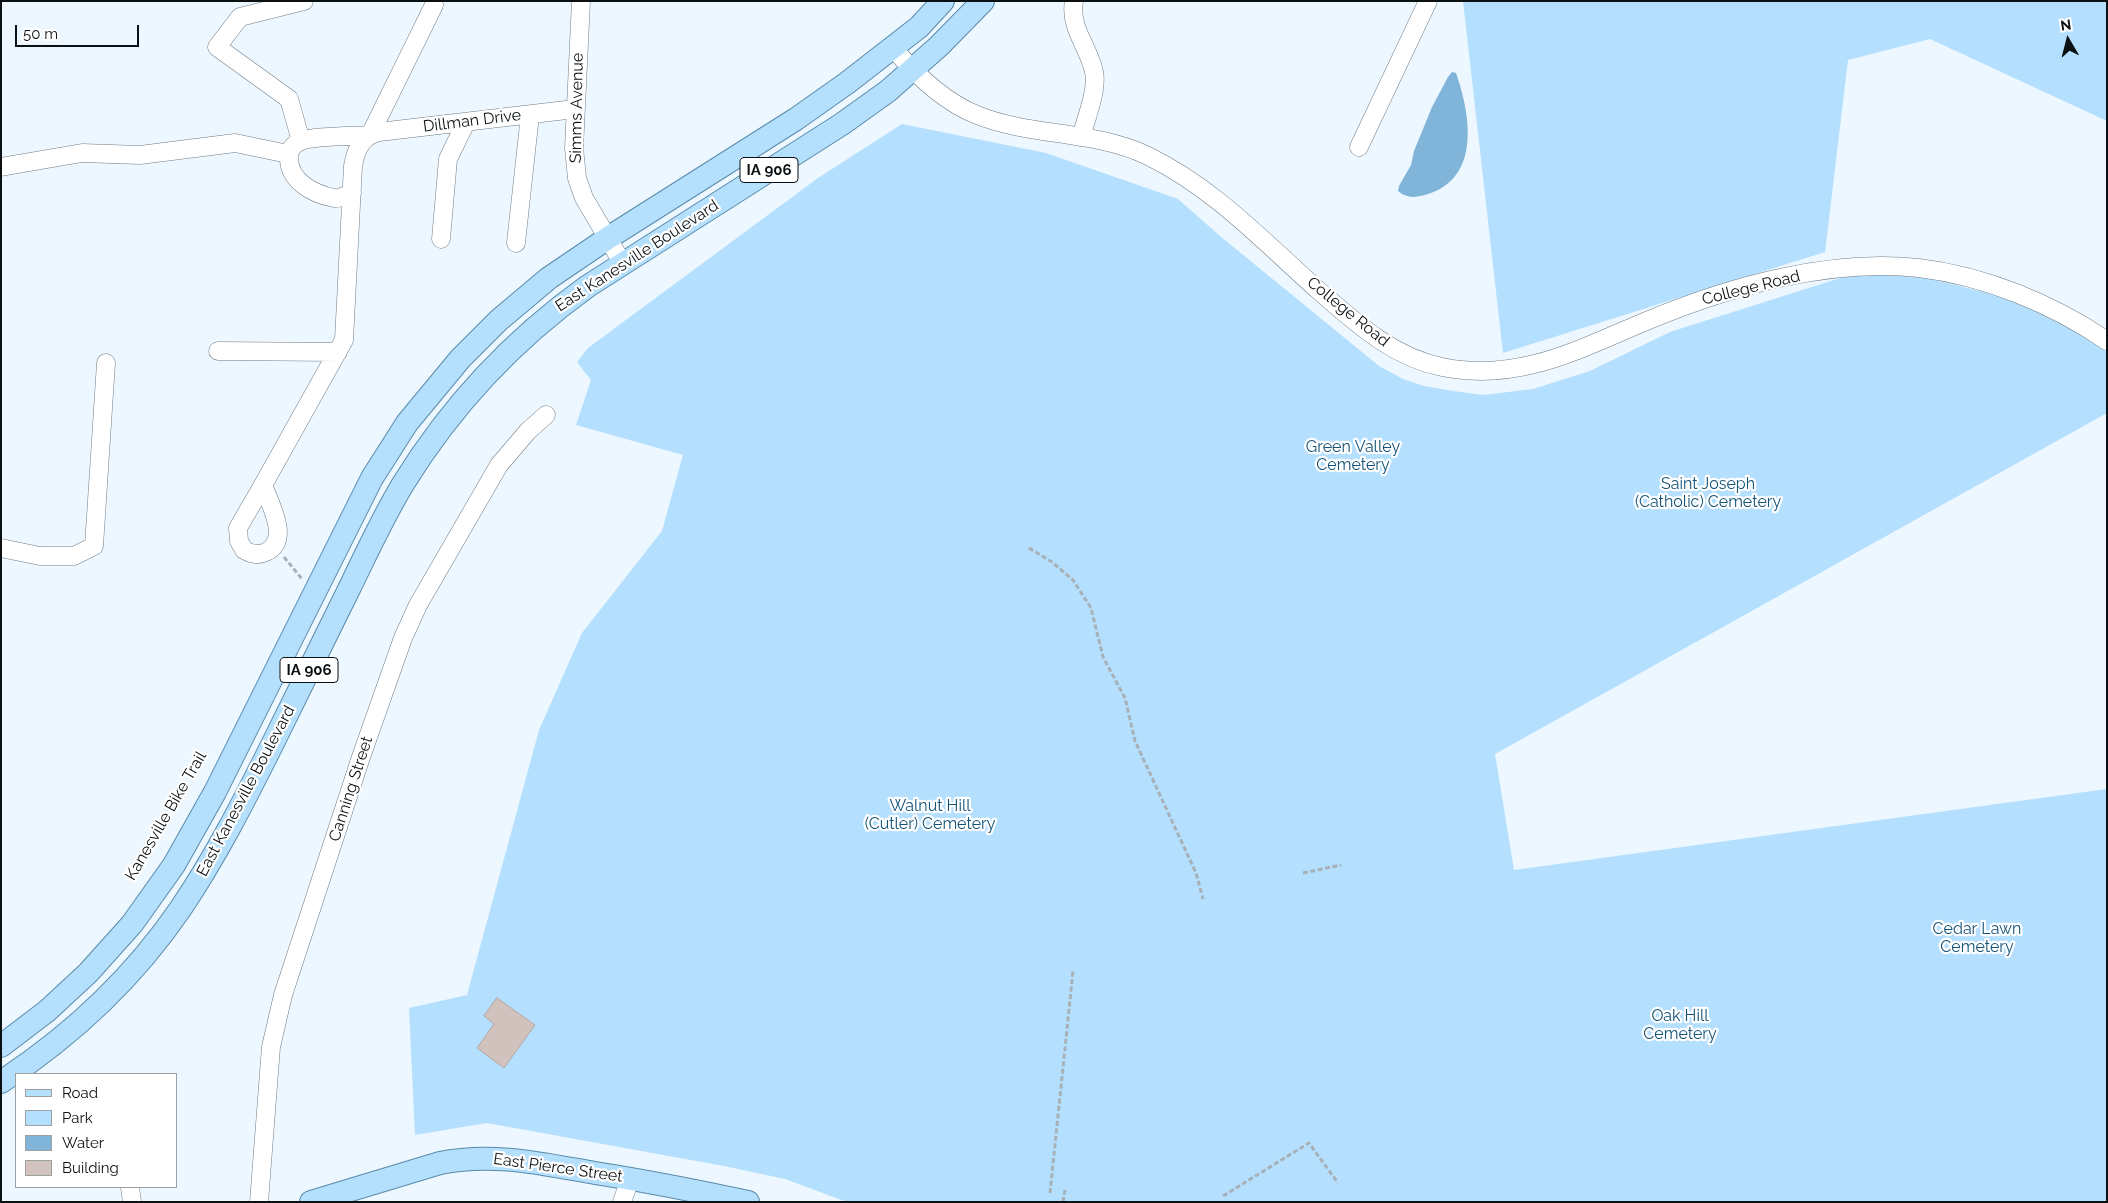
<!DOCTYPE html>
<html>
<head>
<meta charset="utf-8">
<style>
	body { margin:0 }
	#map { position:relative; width:2108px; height:1203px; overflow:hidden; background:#ecf7ff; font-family:Raleway,sans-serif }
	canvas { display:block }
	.frame { position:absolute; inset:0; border:2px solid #0b1013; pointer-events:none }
	.legend { position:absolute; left:15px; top:1073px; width:162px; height:115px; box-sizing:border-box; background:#fff; border:1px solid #9d9fa1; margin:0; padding:6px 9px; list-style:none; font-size:15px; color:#0b1013 }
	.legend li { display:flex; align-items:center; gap:10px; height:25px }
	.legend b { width:25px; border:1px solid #9d9fa1 }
	.north { position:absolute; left:2043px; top:15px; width:50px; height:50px; -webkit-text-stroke:4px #fff; paint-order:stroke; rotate:352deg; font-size:14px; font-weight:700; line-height:20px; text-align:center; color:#0b1013 }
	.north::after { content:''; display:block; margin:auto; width:18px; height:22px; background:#0b1013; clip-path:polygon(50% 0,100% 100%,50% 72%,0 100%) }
	.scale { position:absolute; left:15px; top:25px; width:124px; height:22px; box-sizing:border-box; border:2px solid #0b1013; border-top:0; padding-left:6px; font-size:15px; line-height:18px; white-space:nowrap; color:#0b1013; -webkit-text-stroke:4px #fff; paint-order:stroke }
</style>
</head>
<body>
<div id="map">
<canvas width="2108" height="1203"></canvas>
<div class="frame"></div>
<ul class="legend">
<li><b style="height:6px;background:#b5e0fd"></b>Road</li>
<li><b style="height:14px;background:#b4dffe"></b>Park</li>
<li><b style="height:14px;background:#80b5d9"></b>Water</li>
<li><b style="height:14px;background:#d2c2bd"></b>Building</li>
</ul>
<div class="north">N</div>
<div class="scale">50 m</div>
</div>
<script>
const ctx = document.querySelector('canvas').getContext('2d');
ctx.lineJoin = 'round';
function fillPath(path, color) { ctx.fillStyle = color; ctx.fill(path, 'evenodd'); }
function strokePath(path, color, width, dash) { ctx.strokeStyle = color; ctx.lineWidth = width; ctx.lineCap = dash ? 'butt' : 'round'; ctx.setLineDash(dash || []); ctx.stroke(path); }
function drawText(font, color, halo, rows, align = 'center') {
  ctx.font = font + ' Raleway,sans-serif'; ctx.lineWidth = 4.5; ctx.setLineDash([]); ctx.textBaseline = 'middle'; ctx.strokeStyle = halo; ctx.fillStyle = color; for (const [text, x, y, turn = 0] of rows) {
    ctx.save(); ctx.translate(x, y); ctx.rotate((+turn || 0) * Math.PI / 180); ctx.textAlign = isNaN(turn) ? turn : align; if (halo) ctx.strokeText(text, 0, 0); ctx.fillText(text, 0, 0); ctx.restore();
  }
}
fillPath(new Path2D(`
	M1463,1H2107V121L1930,39L1848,60L1825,252L1503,353Z
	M902,124L1046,153L1178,199L1220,236L1379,366L1403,379L1424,386L1453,391L1483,395L1533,389L1590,371L1670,332L1878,266L2053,309L2107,345V413L1495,754L1514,870L2107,789V1202H847L785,1179L724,1166L487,1123L415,1135L409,1008L467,995L539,730L582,633L662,531L683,455L576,425L591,380L577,362L588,348L818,178Z`), '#b4dffe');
fillPath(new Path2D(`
	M1452,72L1456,73C1470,113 1481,175 1431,193C1419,197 1408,200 1398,191L1399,186L1411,165L1414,151L1432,107L1448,77Z`), '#80b5d9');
const building = new Path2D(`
	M497,998L535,1025L504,1068L477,1048L494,1024L484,1016Z`);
fillPath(building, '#d2c2bd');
strokePath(building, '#b6a5a1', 1);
const minor = new Path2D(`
	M581,1L574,148L577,178L584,198L623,264
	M1074,1C1069,28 1089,47 1094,72C1098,89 1086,119 1081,137
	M894,49C917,76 944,102 977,115C1032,137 1094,130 1148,156C1214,188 1264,242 1318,290C1355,322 1392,357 1442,367C1519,383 1581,348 1649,320C1731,286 1831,258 1919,268C1985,276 2053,304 2107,341
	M301,141L289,99L217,47L240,17L304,1
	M1359,147L1428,1
	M1,167L82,153L140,155L235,143L288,154
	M352,193C347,195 339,199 334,198C313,194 289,181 289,158C288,150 294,144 301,141C311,136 356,136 370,135L434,5
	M441,239L448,159L466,122
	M516,243L530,115
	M218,351L338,352
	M263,485L344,340L353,166C356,149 362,136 379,132L575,109
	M263,485C270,504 291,540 266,552C258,556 251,554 244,550L239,541L238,528Z
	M1,548L40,556H74L94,546L106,363
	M130,1187L132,1202
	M259,1202L271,1047L283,995L361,757L403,638L418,605L499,465L528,431L546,415
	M622,1202L630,1179`);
const major = new Path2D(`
	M1,1046L47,1011L88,973L132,924L174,865L215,792L372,478L407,423L460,359L499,320L549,278L608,238L796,119L847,83L919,27L943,1
	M1,1082C71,1036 134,977 181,908C216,856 244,801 272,745C298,692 324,640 350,587C367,552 383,517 403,484C451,406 514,339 588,286L842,124L888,91L939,46L983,1
	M311,1202L440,1163C493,1152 543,1164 595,1173C646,1181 697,1191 748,1202`);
strokePath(minor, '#707c85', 19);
strokePath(major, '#598aaa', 24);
strokePath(new Path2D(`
	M1029,548L1052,562L1073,580L1091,608L1103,657L1125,698L1135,741L1196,873L1203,899
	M284,557L302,579
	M1303,873L1341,865
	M1050,1193L1073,971
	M1223,1196L1309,1143L1338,1183
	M1063,1202L1065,1190`), '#a7b1b7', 3, [5, 2.5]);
strokePath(minor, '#fff', 18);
strokePath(major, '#b5e0fd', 22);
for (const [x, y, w] of [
	[769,170,58],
	[309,670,58]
]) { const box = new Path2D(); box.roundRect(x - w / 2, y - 12.5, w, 25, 4); ctx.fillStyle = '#fff'; ctx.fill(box); strokePath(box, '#0b1013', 1); }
drawText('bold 15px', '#0b1013', null, [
	["IA 906",769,170],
	["IA 906",309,670]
]);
drawText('16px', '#0b1013', '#fff', [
	["Simms Avenue",577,108,-89],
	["Dillman Drive",472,121,-7],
	["East Kanesville Boulevard",637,256,-33],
	["College Road",1751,288,-14],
	["College Road",1348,312,39],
	["Canning Street",351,789,-72],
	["East Kanesville Boulevard",246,791,-62],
	["Kanesville Bike Trail",166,816,-60],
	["East Pierce Street",558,1168,8]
]);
drawText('16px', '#145377', '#fff', [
	["Green Valley",1353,447],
	["Cemetery",1353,465],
	["Saint Joseph",1708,484],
	["(Catholic) Cemetery",1708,502],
	["Walnut Hill",930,806],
	["(Cutler) Cemetery",930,824],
	["Cedar Lawn",1977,929],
	["Cemetery",1977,947],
	["Oak Hill",1680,1016],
	["Cemetery",1680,1034]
]);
</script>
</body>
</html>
